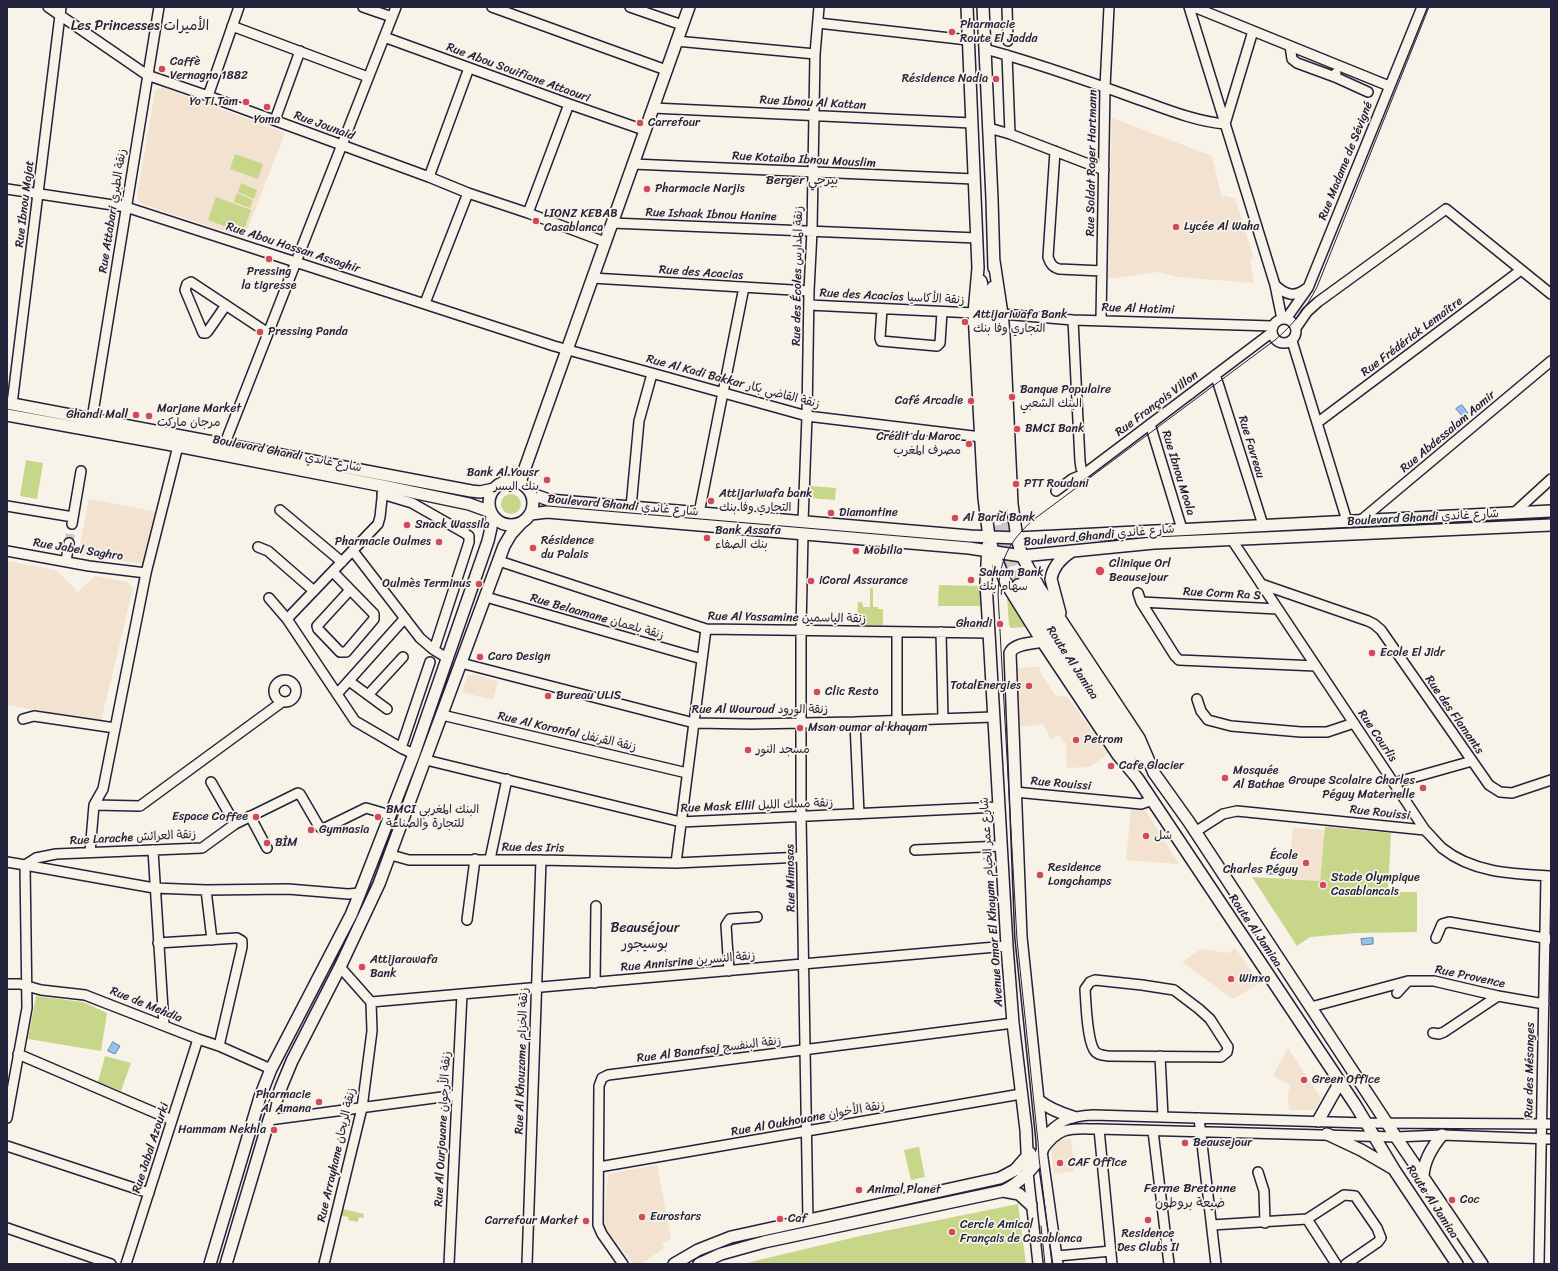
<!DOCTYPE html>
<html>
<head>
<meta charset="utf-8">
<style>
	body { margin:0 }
	#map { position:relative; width:1558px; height:1271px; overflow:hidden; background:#f7f3e8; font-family:Sriracha,sans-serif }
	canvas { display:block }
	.frame { position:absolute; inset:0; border:8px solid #22223b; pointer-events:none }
</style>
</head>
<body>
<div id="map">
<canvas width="1558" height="1271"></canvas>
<div class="frame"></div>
</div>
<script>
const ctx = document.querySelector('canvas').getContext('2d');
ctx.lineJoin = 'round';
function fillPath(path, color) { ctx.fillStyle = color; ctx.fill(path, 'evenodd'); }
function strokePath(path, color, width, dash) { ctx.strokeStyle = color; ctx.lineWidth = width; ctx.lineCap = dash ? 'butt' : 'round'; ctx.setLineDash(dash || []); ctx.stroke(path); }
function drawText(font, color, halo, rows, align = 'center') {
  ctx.font = font + ' Sriracha,"Playpen Sans Arabic",sans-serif'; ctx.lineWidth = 3.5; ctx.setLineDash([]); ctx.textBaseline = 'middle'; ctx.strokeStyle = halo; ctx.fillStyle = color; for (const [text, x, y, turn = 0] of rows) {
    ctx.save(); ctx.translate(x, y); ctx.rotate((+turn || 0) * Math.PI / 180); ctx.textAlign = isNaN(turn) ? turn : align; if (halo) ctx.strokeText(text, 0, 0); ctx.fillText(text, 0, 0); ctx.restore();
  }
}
fillPath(new Path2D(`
	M162,87L285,133L244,238L142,204L137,197L155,91Z
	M1112,118L1212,156L1221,195L1235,198L1253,256L1250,260L1254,283L1179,277L1157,272L1108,279Z
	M89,499L157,512L144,564L78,555Z
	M7,561L56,570L78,592L95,576L127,582L133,588L101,721L7,705Z
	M1040,667V672L1055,695L1063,697L1067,696L1108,754L1090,767L1067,768L1066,743L1063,742L1060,735L1051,739L1043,724L1020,727L1015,668Z
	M473,674L498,681L493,700L462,692L467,676Z
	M1131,809L1145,810L1179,864L1126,860Z
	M1293,828L1325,830L1320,881L1288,878Z
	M1235,948L1260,983L1233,999L1182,962L1201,949L1229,953Z
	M1288,1048L1321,1098L1315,1110H1289L1288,1095L1290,1085L1273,1076Z
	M1071,1139L1075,1171L1054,1174L1051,1150L1060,1140Z
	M657,1165L671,1238L662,1244L664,1248L641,1264H633L605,1228L604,1222L608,1174Z`), '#f2e2cf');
fillPath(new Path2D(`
	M235,154L263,164L258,179L230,169Z
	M241,183L257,190L254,199L238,192Z
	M237,193L253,200L250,208L234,202Z
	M216,197L251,210L243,233L208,220Z
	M26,460L43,463L37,499L20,496Z
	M811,486L836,488L835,500L810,498Z
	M501 504a10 10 0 1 1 20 0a10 10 0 1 1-20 0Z
	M939,585L981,586L982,606H938Z
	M870,588H873V607H878V609H883V625H857L858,602H862L863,607H870Z
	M1007,597L1025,625V627L1011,628L1009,626Z
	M1325,827L1391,833L1388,889H1392L1393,892H1417V932L1357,933L1310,937L1297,946L1252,877L1320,881Z
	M36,996L83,1002L107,1013L101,1051L28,1039Z
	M105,1056L131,1063L121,1091L98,1082Z
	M919,1147L925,1177L911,1180L904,1150Z
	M1018,1204L1026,1264H742L860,1236Z
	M343,1209L364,1214L363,1218L359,1217L358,1222L348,1220L349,1217L342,1216Z`), '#c8d68a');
const water = new Path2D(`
	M1462,405L1468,413L1463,417L1456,409Z
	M1266,867H1280L1279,874H1266Z
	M1373,938V944L1362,945L1361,939Z
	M113,1042L120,1046L115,1054L108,1051Z`);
fillPath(water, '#94c2ee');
strokePath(water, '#6682a6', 1);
strokePath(new Path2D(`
	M69,543L72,524`), '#ccc9c5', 9, [9, 4.5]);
strokePath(new Path2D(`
	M1003,506L1013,552L1024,581
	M994,509L999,543L1018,585`), '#ccc9c5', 11, [11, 5.5]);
const minor = new Path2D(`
	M48,7L147,75L208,96L429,177L468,193L528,213L605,242
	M363,7L392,17
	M492,7L666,70
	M630,7L682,25
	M1007,7L1008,41
	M1189,7L1275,285L1282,319
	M1194,7L1389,86
	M818,23L968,40
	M232,26L368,77
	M384,37L569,104L644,130
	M676,41L815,54
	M1290,46L1292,59L1297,63L1335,77
	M985,49C1033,62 1082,79 1129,96C1161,107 1192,121 1225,124L1253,31
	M1007,55L1010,134
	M1336,73L1335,77L1368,92
	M208,96L239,7
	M653,108L972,123
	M275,120L300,51
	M989,128L1010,134L1104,170
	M1055,151L1048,257C1050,263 1052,267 1059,269L1102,271
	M633,164L974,179
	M429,177L469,68
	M7,189L126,207L554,346L807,416L981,437
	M528,213L569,104
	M612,223L977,238
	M592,278L809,291
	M1275,285C1286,295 1294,298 1307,288
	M425,303L468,193
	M226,305L208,331L206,333H203L185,290L187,284L191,282L268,333
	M809,305L974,313
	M882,309L880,338L881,341L937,346L940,343L942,312
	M1002,314L1073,320L1272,326
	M1272 331a12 12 0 1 1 24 0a12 12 0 1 1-24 0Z
	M1286,319L1308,288L1422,7
	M1073,320L1080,461L1081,468L1084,474
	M1101,320L1105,87L1109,7
	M1296,328L1307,312L1318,302L1446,209L1551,294
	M1292,341L1347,521
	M1215,375L1218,383L1263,525
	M12,404L61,7
	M92,419L159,7
	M1317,423L1521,270
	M1150,424L1182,529
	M225,443L396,7
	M1056,491L1072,479L1084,474L1271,333
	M382,494L412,503L463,532L469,536V542L434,650
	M7,506L73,517
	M631,507L639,421L652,374
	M280,510L342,562
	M1515,512L1551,479
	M699,513L744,287
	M1360,521L1551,361
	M803,522L807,416L809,291L812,231L815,54L819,7
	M72,524L81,471
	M803,534L801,631V817L808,1220
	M1232,540L1425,830C1431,836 1436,842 1442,848C1473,873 1513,874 1551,876
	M258,547L268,551L314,591
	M7,551L89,566L146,573
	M353,551L420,638L434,650L447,658
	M66,561L69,543
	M499,561L706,629L989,633
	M333,572L374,614V619L346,652H340L318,629L317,626L350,590
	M1261,584L1368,621L1374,624L1381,630L1489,785L1500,792L1512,793L1551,780
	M1138,593L1141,602L1175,656L1179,660L1316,666
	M486,597L702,659
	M269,598L287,619L355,721L403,749L414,754
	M1141,602L1278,609
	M287,619L378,524L380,517L383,489
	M897,632V720
	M941,632L943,718
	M461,663L694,723L751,724L855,722L993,717
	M274 691a11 11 0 1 1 22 0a11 11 0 1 1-22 0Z
	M349,681L387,709
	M337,694L405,618
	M368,695L403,657
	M1197,699L1201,711L1208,720L1231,726L1301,732H1327L1354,723
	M442,715L687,773
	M23,719L34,716L115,728
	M855,722L859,814
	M401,748L430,662
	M426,760L681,822L999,807
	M211,782L235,824
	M1394,783L1472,761
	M1015,792L1141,804L1147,802L1151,799
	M94,805L140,806L282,702
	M250,816L267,848
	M1195,832L1223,814L1237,811L1425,830
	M153,850L164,1025
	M915,850L1001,846
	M90,852L94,805L103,789L146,573L178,446
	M391,855L409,860H541L676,863L802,857
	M490,859L507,779
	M7,862L25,865L36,858L56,854L202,848L235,824L298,793L300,794L318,825L321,828H325L366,808L390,815
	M676,863L706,629
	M206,890L212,940
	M467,920L475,859
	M1436,938L1442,924L1449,922L1550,939
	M158,943L237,938L242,941V947L219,1046
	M729,971L726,925L730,919L757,917
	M1095,980L1142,985L1174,990L1199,1009L1210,1019L1228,1047L1227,1052L1221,1057L1108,1056C1102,1055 1097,1055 1094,1050C1087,1038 1086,1004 1085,989L1090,982Z
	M595,983L596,906
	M7,984H20L41,990L85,995L198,1039L219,1046L271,1069
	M1397,993L1408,981
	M371,1002L1007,946
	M1311,1007L1408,981H1434L1498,996L1544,1004
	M1433,1033L1439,1034L1444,1032L1498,996
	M18,1054L172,1120
	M1160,1056L1163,1117
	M7,1118L27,1008L25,865L154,888L206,890L288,889L348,894L360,893
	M1199,1118L1216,1264
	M269,1120L457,1095
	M1099,1129L1112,1264
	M1153,1131L1169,1264
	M1042,1139C1059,1121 1068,1116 1093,1115L1366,1123L1551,1124
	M7,1146L149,1193
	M599,1167L1021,1094
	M1028,1172L1038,1264
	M1258,1172L1264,1191L1265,1223
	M1307,1219L1336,1264
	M1212,1225L1307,1219L1344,1195L1355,1196L1377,1228L1381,1238L1378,1242L1346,1264
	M7,1228L111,1264
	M1057,1256L1111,1251
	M126,1264L198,1039
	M324,1264L362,1108L372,1031L371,1002L340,967
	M449,1264L462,994
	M527,1264L541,860
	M623,1264L602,1234L598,1225L599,1086L602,1078L608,1075L1013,1023
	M1058,1264L1042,1151C1060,1125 1071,1129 1099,1129L1396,1137L1442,1135L1551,1139
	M1539,1264L1546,876`);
const major = new Path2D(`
	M967,7L978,268L974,313L984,498L989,537L993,551L1006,583L1042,641L1118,755L1138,779L1356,1106L1395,1171L1457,1264
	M983,7L992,199L994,268
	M994,261L1002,314L1004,334L1012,504L1017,538L1022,556L1039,587L1139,738L1154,773L1189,822L1396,1137L1482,1264
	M981,281L984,296L994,509
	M993,287L1003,506
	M7,403L471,491L480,492L494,489
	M7,415L167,444L383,486L469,504L491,512
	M489 503a22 22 0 1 1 44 0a22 22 0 1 1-44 0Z
	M520,482L689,7
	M532,494L549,500L970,536L1017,538L1551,511
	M531,514L547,512L969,548L1022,556L1154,543L1551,525
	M988,545L986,583L989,633L1007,946L1013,1023L1026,1130L1028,1172
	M1024,581L1131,744L1144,760
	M1018,585L1126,751L1133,767
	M1060,613L1051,579C1053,566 1061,558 1072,551
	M1038,1100C1049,1109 1060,1113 1073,1117
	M1318,1121L1340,1082
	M1327,1134L1361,1150L1392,1168
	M1423,1176C1424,1160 1432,1147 1442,1135
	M1003,1191L1019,1194L1031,1205
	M210,1264L260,1097L271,1069L351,915L360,893L414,754L488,541L491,528L492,514
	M226,1264L269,1120L282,1085L292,1061L340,967L379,884L504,546L511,534L521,523
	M674,1264L698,1250L731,1237L1000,1178L1015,1170L1030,1153
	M699,1264L721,1254L764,1242L1003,1191C1017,1185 1038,1166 1042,1151C1043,1148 1042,1143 1042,1139L1021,937L1010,653C1014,643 1032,644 1042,641`);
strokePath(minor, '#22223b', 12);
strokePath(major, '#22223b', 14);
strokePath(minor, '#f7f3e8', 9);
strokePath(major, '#f7f3e8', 11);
strokePath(new Path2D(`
	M1041,1226L1045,1264
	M1052,1264L1039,1158L1038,1142L1017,940L998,594C1000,559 1008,543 1033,520L1275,340C1293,325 1306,308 1317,287L1429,7`), '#22223b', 1);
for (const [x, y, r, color] of [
	[952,32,4,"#d1495b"],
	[162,69,4,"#d1495b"],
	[996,79,4,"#d1495b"],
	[246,102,4,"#d1495b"],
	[267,107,4,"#d1495b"],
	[640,123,4,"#d1495b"],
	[647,189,4,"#d1495b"],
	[536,221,4,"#d1495b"],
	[1176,227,4,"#d1495b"],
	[269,259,4,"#d1495b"],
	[965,322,4,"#d1495b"],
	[260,332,4,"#d1495b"],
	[1012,397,4,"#d1495b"],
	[971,401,4,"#d1495b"],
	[136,415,4,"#d1495b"],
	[149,416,4,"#d1495b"],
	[1017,429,4,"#d1495b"],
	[969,444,4,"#d1495b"],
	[547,480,4,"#d1495b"],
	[1016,484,4,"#d1495b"],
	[711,501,4,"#d1495b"],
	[831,513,4,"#d1495b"],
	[955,518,4,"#d1495b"],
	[407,525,4,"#d1495b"],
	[707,538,4,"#d1495b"],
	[439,542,4,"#d1495b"],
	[533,548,4,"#d1495b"],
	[856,551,4,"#d1495b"],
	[1100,571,5,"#d1495b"],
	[971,580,4,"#d1495b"],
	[811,581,4,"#d1495b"],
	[479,584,4,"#d1495b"],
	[1000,624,4,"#d1495b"],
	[1372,653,4,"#d1495b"],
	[480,657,4,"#d1495b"],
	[1029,686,4,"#d1495b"],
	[817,692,4,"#d1495b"],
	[548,696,4,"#d1495b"],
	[800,728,4,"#d1495b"],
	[1076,740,4,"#d1495b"],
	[748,750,4,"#d1495b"],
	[1111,766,4,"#d1495b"],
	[1225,778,4,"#d1495b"],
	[1423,788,4,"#d1495b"],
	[256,817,4,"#d1495b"],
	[378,817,4,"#d1495b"],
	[311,830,4,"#d1495b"],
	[1146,836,4,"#d1495b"],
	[267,843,4,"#d1495b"],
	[1306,863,4,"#d1495b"],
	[1040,875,4,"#d1495b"],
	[1323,885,4,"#d1495b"],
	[362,967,4,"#d1495b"],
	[1231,979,4,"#d1495b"],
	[1304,1080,4,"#d1495b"],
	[319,1102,4,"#d1495b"],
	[274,1130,4,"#d1495b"],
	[1185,1143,4,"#d1495b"],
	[1060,1163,4,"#d1495b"],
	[859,1190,4,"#d1495b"],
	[1452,1200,4,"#d1495b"],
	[642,1217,4,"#d1495b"],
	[780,1219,4,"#d1495b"],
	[1148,1220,4,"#d1495b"],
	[586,1221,4,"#d1495b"],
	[952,1232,4,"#d1495b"]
]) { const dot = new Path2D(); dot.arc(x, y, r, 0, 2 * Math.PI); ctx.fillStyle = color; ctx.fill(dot); strokePath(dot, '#f7f3e8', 1.5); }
drawText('12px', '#22223b', '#f7f3e8', [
	["Pharmacie",960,25],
	["Route El Jadda",960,39],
	["Caffè",170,62],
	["Vernagno 1882",170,76],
	["Résidence Nadia",988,79,"right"],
	["Yo Ti Tam",238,102,"right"],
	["Yoma",267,120,"center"],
	["Carrefour",648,123],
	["Pharmacie Narjis",655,189],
	["LIONZ KEBAB",544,214],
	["Casablanca",544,228],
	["Lycée Al Waha",1184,227],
	["Pressing",269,272,"center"],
	["la tigresse",269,286,"center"],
	["Attijariwafa Bank",973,315],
	["التجاري وفا بنك",973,329],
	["Pressing Panda",268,332],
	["Banque Populaire",1020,390],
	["البنك الشعبي",1020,404],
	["Café Arcadie",963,401,"right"],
	["Marjane Market",157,409],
	["مرجان ماركت",157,423],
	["Ghandi Mall",128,415,"right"],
	["BMCI Bank",1025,429],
	["Crédit du Maroc",961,437,"right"],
	["مصرف المغرب",961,451,"right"],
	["Bank Al Yousr",539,473,"right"],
	["بنك اليسر",539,487,"right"],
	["PTT Roudani",1024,484],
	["Attijariwafa bank",719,494],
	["التجاري وفا بنك",719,508],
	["Diamantine",839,513],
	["Al Barid Bank",963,518],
	["Snack Wassila",415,525],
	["Bank Assafa",715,531],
	["بنك الصفاء",715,545],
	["Résidence",541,541],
	["du Palais",541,555],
	["Pharmacie Oulmes",431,542,"right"],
	["Mobilia",864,551],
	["Clinique Orl",1109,564],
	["Beausejour",1109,578],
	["Saham Bank",979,573],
	["سهام بنك",979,587],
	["iCoral Assurance",819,581],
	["Oulmès Terminus",471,584,"right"],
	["Ghandi",992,624,"right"],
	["Ecole El Jidr",1380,653],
	["Caro Design",488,657],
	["TotalEnergies",1021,686,"right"],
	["Clic Resto",825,692],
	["Bureau ULIS",556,696],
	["Msan oumar al khayam",808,728],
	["Petrom",1084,740],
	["مسجد النور",756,750],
	["Cafe Glacier",1119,766],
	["Mosquée",1233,771],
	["Al Bathae",1233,785],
	["Groupe Scolaire Charles",1415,781,"right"],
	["Péguy Maternelle",1415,795,"right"],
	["BMCI البنك المغربي",386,810],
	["للتجارة والصناعة",386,824],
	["Espace Coffee",248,817,"right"],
	["Gymnasia",319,830],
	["شل",1154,836],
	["BİM",275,843],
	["École",1298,856,"right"],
	["Charles Péguy",1298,870,"right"],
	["Residence",1048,868],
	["Longchamps",1048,882],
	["Stade Olympique",1331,878],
	["Casablancais",1331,892],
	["Attijarawafa",370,960],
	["Bank",370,974],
	["Winxo",1239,979],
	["Green Office",1312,1080],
	["Pharmacie",311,1095,"right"],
	["Al Amana",311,1109,"right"],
	["Hammam Nekhla",266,1130,"right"],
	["Beausejour",1193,1143],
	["CAF Office",1068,1163],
	["Animal Planet",867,1190],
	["Coc",1460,1200],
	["Eurostars",650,1217],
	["Caf",788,1219],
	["Carrefour Market",578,1221,"right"],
	["Cercle Amical",960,1225],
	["Français de Casablanca",960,1239],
	["Residence",1148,1234,"center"],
	["Des Clubs II",1148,1248,"center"]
], 'left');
drawText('12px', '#22223b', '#f7f3e8', [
	["Rue Abou Souifiane Attaouri",518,73,20],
	["Rue Ibnou Al Kattan",813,103,3],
	["Rue Jounaid",324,126,20],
	["Rue Kotaiba Ibnou Mouslim",804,160,3],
	["Rue Madame de Sévigné",1346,161,-68],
	["Rue Soldat Roger Hartmann",1092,163,-89],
	["Rue Ibnou Majat",25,204,-83],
	["Rue Attabari زنقة الطبري",113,211,-81],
	["Rue Ishaak Ibnou Hanine",711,215,2],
	["Rue Abou Hassan Assaghir",293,248,18],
	["Rue des Acacias",701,273,4],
	["Rue des Écoles زنقة المدارس",798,276,-89],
	["Rue des Acacias زنقة الأكاسيا",892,297,3],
	["Rue Al Hatimi",1138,309,2],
	["Rue Frédérick Lemaître",1412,337,-37],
	["Rue Al Kadi Bakkar زنقة القاضي بكار",733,382,15],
	["Rue François Villon",1157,404,-37],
	["Rue Abdessalam Aamir",1448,432,-40],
	["Rue Favreau",1251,447,73],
	["Boulevard Ghandi شارع غاندي",287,454,11],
	["Rue Ibnou Moola",1178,473,73],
	["Boulevard Ghandi شارع غاندي",623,506,5],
	["Boulevard Ghandi شارع غاندي",1423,518,-3],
	["Boulevard Ghandi شارع غاندي",1099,536,-5],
	["Rue Jabel Saghro",78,550,9],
	["Rue Corm Ra S",1222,594,3],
	["Rue Belaamane زنقة بلعمان",597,617,16],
	["Rue Al Yassamine زنقة الياسمين",787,618,1],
	["Route Al Jamiaa",1072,663,57],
	["Rue Al Wouroud زنقة الورود",760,710],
	["Rue des Flamants",1454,715,55],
	["Rue Al Koronfol زنقة القرنفل",567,732,13],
	["Rue Courlis",1377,736,56],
	["Rue Rouissi",1061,784,5],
	["Rue Mask Ellil زنقة مسك الليل",757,806,-2],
	["Rue Rouissi",1380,813,6],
	["Rue Larache زنقة العرائش",133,838,-3],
	["Rue des Iris",533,848,1],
	["Rue Mimosas",791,878,-91],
	["Avenue Omar El Khayam شارع عمر الخيام",992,902,-94],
	["Route Al Jamiaa",1255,931,56],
	["Rue Annisrine زنقة النسرين",688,962,-5],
	["Rue Provence",1470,977,12],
	["Rue de Mehdia",146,1005,22],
	["Rue Al Banafsaj زنقة البنفسج",709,1050,-7],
	["Rue Al Khouzame زنقة الخزام",522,1061,-88],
	["Rue des Mésanges",1530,1070,-89],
	["Rue Al Oukhouane زنقة الأخوان",808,1119,-10],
	["Rue Al Ourjouane زنقة الأرجوان",443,1129,-87],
	["Rue Jabal Azourki",151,1148,-72],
	["Rue Arrayhane زنقة الريحان",337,1155,-77],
	["Route Al Jamiaa",1432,1202,57]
]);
drawText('13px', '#22223b', '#f7f3e8', [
	["Berger بيرجي",802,181],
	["Ferme Bretonne",1190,1189],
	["ضيعة بروطون",1190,1204]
]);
drawText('14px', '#22223b', '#f7f3e8', [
	["Les Princesses الأميرات",140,26],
	["Beauséjour",645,928],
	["بوسيجور",645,944]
]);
</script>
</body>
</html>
